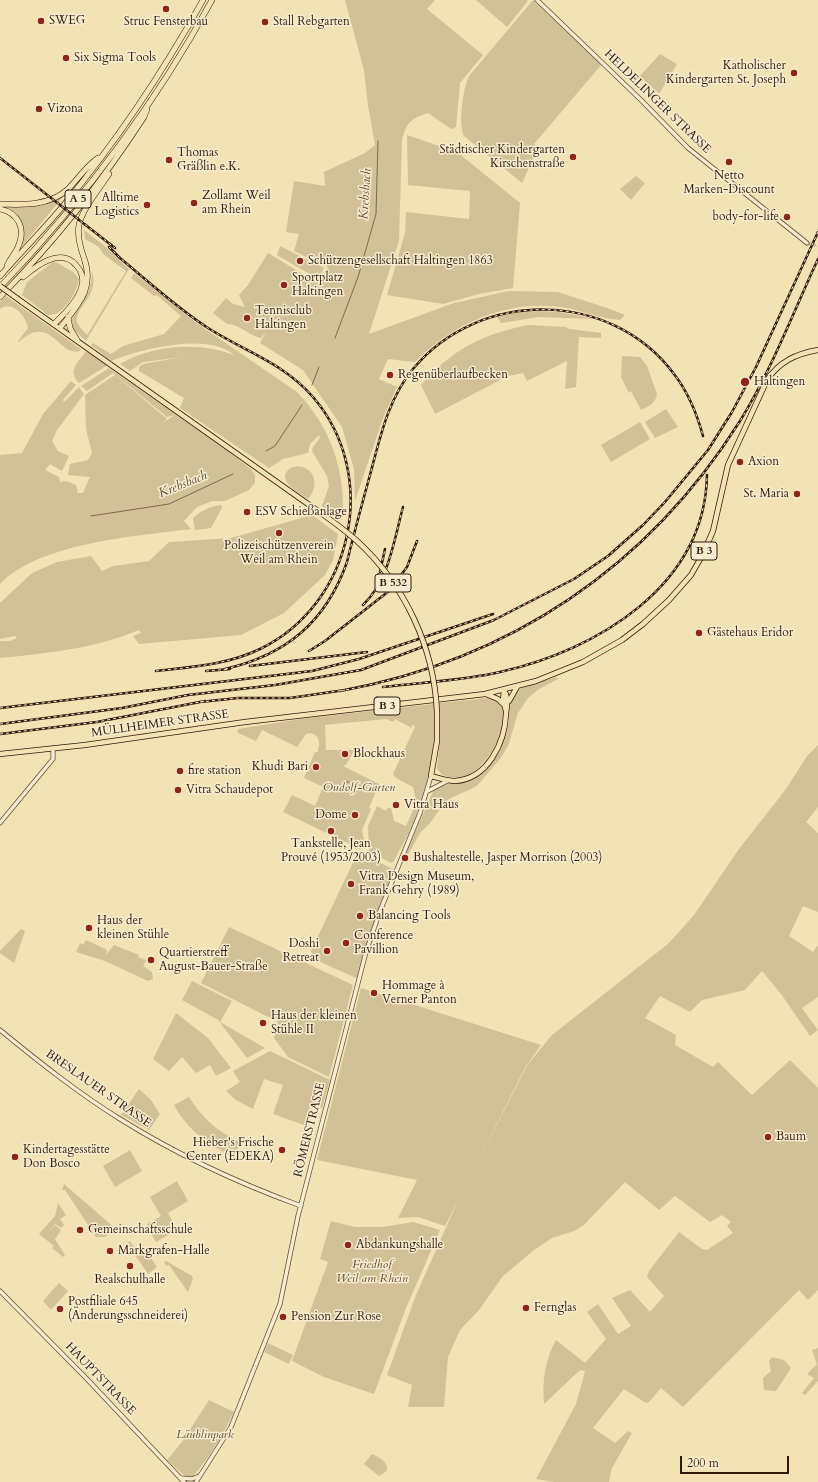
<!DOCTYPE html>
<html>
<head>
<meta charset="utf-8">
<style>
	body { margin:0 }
	#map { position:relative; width:818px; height:1482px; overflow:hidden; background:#f3e2b4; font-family:Cardo,serif }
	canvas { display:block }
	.scale { position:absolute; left:680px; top:1456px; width:109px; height:18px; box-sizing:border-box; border:2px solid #33190c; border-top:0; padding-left:5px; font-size:12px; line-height:14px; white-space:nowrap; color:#33190c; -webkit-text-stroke:3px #f7ecce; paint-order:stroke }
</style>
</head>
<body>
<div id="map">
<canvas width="818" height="1482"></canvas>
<div class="scale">200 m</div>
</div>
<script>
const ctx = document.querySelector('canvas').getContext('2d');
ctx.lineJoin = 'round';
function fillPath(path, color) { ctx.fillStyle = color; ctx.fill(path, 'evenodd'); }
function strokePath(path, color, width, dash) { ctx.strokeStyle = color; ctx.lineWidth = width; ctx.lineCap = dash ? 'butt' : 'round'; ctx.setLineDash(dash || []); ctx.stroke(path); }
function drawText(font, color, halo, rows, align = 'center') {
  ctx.font = font + ' Cardo,serif'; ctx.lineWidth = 3; ctx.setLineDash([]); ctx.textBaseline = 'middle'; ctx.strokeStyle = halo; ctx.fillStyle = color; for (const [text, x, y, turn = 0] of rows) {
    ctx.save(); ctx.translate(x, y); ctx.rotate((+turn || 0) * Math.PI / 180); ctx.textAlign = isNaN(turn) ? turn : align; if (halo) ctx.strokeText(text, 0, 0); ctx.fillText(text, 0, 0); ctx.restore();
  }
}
fillPath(new Path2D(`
	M345,0H435L427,9L483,55L460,83L456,127L451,129L428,113C410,119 407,122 402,140L399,241L369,334L454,303L509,291L558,292L610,309L625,315L620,320C601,319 586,312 567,308C511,298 454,322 415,362L388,359L379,379L397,387L383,418L355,501L354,469L342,427L303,370L260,343L266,332L261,338C249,336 240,324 227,324L213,313L226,298L233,304L245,307L239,295L248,285L268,253L319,284L328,267L294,251L299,234L286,232L294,181L325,186L324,172L365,153L375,145L368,105L364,70Z
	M476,0H527L528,1L507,27Z
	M533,0L602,64L534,144L538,148L522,183L464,136C458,123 463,89 469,76Z
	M660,54L677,64L659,94L640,76Z
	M407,135L457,152L520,203L513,288L479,294L443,304L387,295L405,233L406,212L469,219L470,191L408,185Z
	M636,176L645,183L631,200L620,189Z
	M66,193L23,245L21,244C25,231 25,218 11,210C7,208 2,207 0,206H30Z
	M84,230L106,247L129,269L86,341L73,329L72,320C80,298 91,299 92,271C100,296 74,308 77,322C79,327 84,331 87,335L126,271L103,254L99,247L85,239Z
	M280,246L324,268L318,279L277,255Z
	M54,261L73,272L79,279C77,292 63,317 48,315L22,295L27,282Z
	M134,273L195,322L297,392C329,425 344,466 343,512H340V520L322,506L329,486L327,476L312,451L313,447L320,438L319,435L310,444L308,453L283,459L269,468L180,408L184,398L139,371V367L143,364L183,357L143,362L130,371L120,364C152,345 199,341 234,355C208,332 141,349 111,361L91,345L93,343L111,354L123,346L164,334L181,316L157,295L154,296L131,278Z
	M6,296L81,349L80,351C59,358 51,312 19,342L18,341L28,328C26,316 12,300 0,309V302Z
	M537,311L559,312L596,319L539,317L501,323L497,317L512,313Z
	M528,325L565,327L570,329L601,333V338L579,337L576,387L565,389L567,361L527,381L523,373L508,376L435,414L421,385C451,350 483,334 528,325Z
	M86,351L108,365L79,383C67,370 78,363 86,351Z
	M622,356L640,357L647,366L657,394C656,403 649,406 641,410L631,391L629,393L621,377Z
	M109,368L225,449L251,469L255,475V483L249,490L225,501H212L197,507L184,521L191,529C136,536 39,543 0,584V455L22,453L43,414L71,381L76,385L63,400L64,402L79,387L84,394L57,430L52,441L58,451L69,456L62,471L50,464L45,470L59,477L60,482L66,481L76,485L78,493H83L90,477L68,475L70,464L88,460L92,453L86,429L85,395L115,375L167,419L161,424L175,415L167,417L113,373L87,391L81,386Z
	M666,409L678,427L655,438L645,422Z
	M640,422L650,439L611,462L601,445Z
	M292,467C314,463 321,484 308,499C298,492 273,479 292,467Z
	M221,505L222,508L211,528L195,530L193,518C200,511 211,506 221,505Z
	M312,515L338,534L333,560L325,575L284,613L241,635L139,644L133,636L141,633L139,630C92,649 49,653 0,658V641H10L17,638L15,636L0,639V603L32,573L57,562L91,556L102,571L113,566L149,561L169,542L231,538Z
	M556,677L558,679L539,689L528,698L518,713L508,746L500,759L477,786L449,799L444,804L430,823L420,833L409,853L405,855L434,789C449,780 468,785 482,772C497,760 506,740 509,721C510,711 509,700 516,692C522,686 548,680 556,677Z
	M479,699C484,698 491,697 496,701C520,717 486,771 463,777C456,779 449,777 442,775L437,768L440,739L439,703Z
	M434,704C438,743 428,787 413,823C408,837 400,848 394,861L391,863L369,851L368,826L377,806L386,811L388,808H391L394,821L406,826C413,811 418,803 413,787L396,778L393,774L415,727L412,724V728L395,719L393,722L386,719L325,725L326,750H354L346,765L343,766L379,784L369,808L371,809L362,830L364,840L360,849L283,812L292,795L315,806L323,787L304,778L315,752H318V747H319C320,738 315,731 306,734L297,747L262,730L256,741L238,733V729L307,718Z
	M818,745V807L806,822L818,833V912L803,906L789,936L813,952L817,946L818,947V997L802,1008L818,1030L810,1036L781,994L762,971L745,990L702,1000L690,1012L660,996L645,1018L676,1035L675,1045L713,1067L718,1062L752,1095L790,1060L818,1088V1290L808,1300L799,1290L683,1407L661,1388L649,1402L646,1403L624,1389L593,1428L615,1443L628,1431L632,1433L612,1468L609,1482H554L536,1479L576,1404L585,1372L582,1370L579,1371L544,1404C542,1381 545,1360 556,1340L585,1363L606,1339L587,1312L598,1304L618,1334L631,1326L612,1298L630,1290L650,1312L664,1296L647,1277L649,1271L679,1232L702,1249L707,1250L733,1233L727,1226L731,1222L722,1215L710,1222L675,1196L659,1210L625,1182L584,1225L574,1231L552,1238L534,1250L503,1276L479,1310L460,1330L448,1357L444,1407H408L412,1385L387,1375L416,1295L460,1196L528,1064L552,1035L669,943L694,915L739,849L786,789L807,756Z
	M358,852L395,870L358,979L314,959L311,951Z
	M229,927L353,985L329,1077L288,1057L274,1038L278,1022L201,983Z
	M21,929L25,931L14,963L0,953V951Z
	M86,940L107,950L106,955L114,945L139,955L138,957L146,960L143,966L152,972L153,979L148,981L105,961L76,952L80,943L83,945Z
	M192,981L232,1001L220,1022L265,1048L247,1058L218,1020L182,1000Z
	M361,988L541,1045L526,1066L445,1226L418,1217L398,1218L417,1180L317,1160Z
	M176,1013L208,1038L231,1068L216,1076L210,1065L196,1073L182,1057L169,1071L153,1059Z
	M270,1051L330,1080L322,1108L310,1106L304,1125L273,1114L283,1085L264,1079L253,1109L236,1100L226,1091L240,1082L233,1071Z
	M139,1089L151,1100L160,1114L149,1130L121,1115Z
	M189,1097C202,1118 218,1132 240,1142L235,1157C209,1147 187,1129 174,1105Z
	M130,1150L142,1171L115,1187L103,1166Z
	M177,1181L188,1201L168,1213L177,1230L156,1242L146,1225L161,1216L150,1197Z
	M64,1184L116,1229L105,1237H96L65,1190H62Z
	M58,1203L66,1215L60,1219L64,1225L61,1228L55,1224L46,1235L55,1225L61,1230L55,1239L65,1255L63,1257L52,1248L54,1246L39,1234L55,1216Z
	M331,1221L355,1227H383L413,1222L440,1230L406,1308L374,1394L324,1377L292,1361L328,1262L320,1259Z
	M130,1241L138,1252L140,1250L144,1255L147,1252L157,1267L148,1274L127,1243Z
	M166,1261L192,1276L193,1279L188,1292L169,1265L167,1266L164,1262Z
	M59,1283L68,1291L51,1310L43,1301Z
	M268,1343L293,1355L289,1364L264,1352Z
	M818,1348V1381L805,1395L802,1393L814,1378L807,1374L817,1364L812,1350Z
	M772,1357L784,1360L791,1368L776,1391L764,1390L763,1378L771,1371L769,1361Z
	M209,1400L234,1412C223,1435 210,1457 193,1476L186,1477L167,1460L182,1442Z
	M372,1454C380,1458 388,1461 387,1471L379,1476L364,1464Z`), '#d2c097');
strokePath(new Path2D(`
	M335,338L358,277L376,214L378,141
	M312,385L319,367
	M266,451L275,446L302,405
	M91,516L169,504L233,474
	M343,782H349`), '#7f694f', 1);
strokePath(new Path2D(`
	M807,243L818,246`), '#cdba92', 3.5, [3.5, 2]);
const tertiary = new Path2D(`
	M537,0L641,100L688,148L807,243
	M428,791L447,781
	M0,823L53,759V748
	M0,1030C38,1061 78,1093 120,1119C176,1154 238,1183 301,1206
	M0,1291L86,1378L184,1482
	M181,1478L192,1479L199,1476
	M196,1482L231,1427L280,1304L298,1216L366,952L380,911L420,813L431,776`);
const primary = new Path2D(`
	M22,302L291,492
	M504,690L503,700L506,711
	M486,694L498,699L503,704
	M509,701L517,687
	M437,712V741L431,776C439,778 447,781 455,781C488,779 505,742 506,714C507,704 509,699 504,690
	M0,754L85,745L245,722L485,694L536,681L583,662L622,640L643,624L669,600L691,575L703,554L713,531L728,465L767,380C780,361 796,354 818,350`);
const motorway = new Path2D(`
	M0,204C23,205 50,206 68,189C79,178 86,166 98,158
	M0,209C19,213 26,229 18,247C15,254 10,259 7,266
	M0,276C21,252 43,230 63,206C116,142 163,72 203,0
	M23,277C36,266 60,247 76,265C81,270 84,278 82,285C79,300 64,314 54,324
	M0,287C82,201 155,105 212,0
	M0,297C54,242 102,182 144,117L147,109
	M68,317L70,328L77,340
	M60,328C78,305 95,289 84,258C80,247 77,236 79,225C82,209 100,188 109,174`);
strokePath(tertiary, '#634b36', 5);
strokePath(primary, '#33190c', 6);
strokePath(motorway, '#33190c', 6);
strokePath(tertiary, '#f7ecce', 3.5);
strokePath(primary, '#f3e2b4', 4.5);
strokePath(motorway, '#f3e2b4', 5);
const rail = new Path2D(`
	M0,158L115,248
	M109,247L120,258C149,282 177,308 208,328C244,351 284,363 313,397C381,476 353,604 260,649C227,665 191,667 156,671
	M380,572L385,549
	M363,605C389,580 394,540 403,507
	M309,651L325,641L389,591L407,567L417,541
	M250,666L367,652
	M225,669C286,655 326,622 347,562C354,533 362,504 370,475C380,438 388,399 413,369C479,289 611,289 674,374C688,392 697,414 703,436
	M206,671L230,669
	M383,687C422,682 462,681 500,672C597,650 705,586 707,475
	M340,691C510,660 648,567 740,421C771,371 793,313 818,259
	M200,702L238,698H290L345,690
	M0,708L312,671L359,659L493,614
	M0,724L122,708L188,695L275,685L361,670L494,620L574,579L608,556L643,525L665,502L708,450L732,412L756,367L818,232
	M0,734L97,722L205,701`);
strokePath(rail, '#33190c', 2.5);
strokePath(rail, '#f7ecce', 1, [3]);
const primaryBridge = new Path2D(`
	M0,286L22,302
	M291,492C313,508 336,522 357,541C405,585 434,647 437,712`);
strokePath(primaryBridge, '#33190c', 6, []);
strokePath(primaryBridge, '#f3e2b4', 4.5);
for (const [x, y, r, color] of [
	[166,9,4,"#8f2418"],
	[41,21,4,"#8f2418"],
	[265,22,4,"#8f2418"],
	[66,58,4,"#8f2418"],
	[794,73,4,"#8f2418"],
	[39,109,4,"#8f2418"],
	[573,157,4,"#8f2418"],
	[169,160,4,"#8f2418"],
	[729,162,4,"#8f2418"],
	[194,203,4,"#8f2418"],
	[147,205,4,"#8f2418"],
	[787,217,4,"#8f2418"],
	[300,261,4,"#8f2418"],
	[284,285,4,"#8f2418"],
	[247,318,4,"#8f2418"],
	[390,375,4,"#8f2418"],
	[745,382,5,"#8f2418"],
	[740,462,4,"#8f2418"],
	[797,494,4,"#8f2418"],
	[247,512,4,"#8f2418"],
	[279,533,4,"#8f2418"],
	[699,633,4,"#8f2418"],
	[345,754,4,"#8f2418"],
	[316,767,4,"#8f2418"],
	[180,771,4,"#8f2418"],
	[178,790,4,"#8f2418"],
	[396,805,4,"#8f2418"],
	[355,815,4,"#8f2418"],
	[331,831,4,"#8f2418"],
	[405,858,4,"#8f2418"],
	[351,884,4,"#8f2418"],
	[360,916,4,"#8f2418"],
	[89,928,4,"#8f2418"],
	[346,943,4,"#8f2418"],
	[327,951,4,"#8f2418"],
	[151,960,4,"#8f2418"],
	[374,993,4,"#8f2418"],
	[263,1023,4,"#8f2418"],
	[768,1137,4,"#8f2418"],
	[282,1150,4,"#8f2418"],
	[15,1157,4,"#8f2418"],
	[80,1230,4,"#8f2418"],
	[348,1245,4,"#8f2418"],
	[110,1251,4,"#8f2418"],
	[130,1266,4,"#8f2418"],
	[526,1308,4,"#8f2418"],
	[60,1309,4,"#8f2418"],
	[283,1317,4,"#8f2418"]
]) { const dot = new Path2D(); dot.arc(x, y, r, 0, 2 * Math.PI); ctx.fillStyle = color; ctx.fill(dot); strokePath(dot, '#f7ecce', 1.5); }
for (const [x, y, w] of [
	[78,199,26],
	[704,551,26],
	[393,583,36],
	[387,706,26]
]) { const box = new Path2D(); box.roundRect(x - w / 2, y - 9, w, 18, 3); ctx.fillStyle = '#f7ecce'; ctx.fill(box); strokePath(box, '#33190c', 1); }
drawText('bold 11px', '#33190c', null, [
	["A 5",78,199],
	["B 3",704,551],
	["B 532",393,583],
	["B 3",387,706]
]);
drawText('12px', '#33190c', '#f7ecce', [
	["SWEG",49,21],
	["Struc Fensterbau",166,22,"center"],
	["Stall Rebgarten",273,22],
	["Six Sigma Tools",74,58],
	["Katholischer",786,66,"right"],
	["Kindergarten St. Joseph",786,80,"right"],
	["Vizona",47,109],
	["Städtischer Kindergarten",565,150,"right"],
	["Kirschenstraße",565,164,"right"],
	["Thomas",177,153],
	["Gräßlin e.K.",177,167],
	["Netto",729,176,"center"],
	["Marken-Discount",729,190,"center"],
	["Zollamt Weil",202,196],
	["am Rhein",202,210],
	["Alltime",139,198,"right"],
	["Logistics",139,212,"right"],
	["body-for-life",779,217,"right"],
	["Schützengesellschaft Haltingen 1863",308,261],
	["Sportplatz",292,278],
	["Haltingen",292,292],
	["Tennisclub",255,311],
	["Haltingen",255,325],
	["Regenüberlaufbecken",398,375],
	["Haltingen",754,382],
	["Axion",748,462],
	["St. Maria",789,494,"right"],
	["ESV Schießanlage",255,512],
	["Polizeischützenverein",279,546,"center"],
	["Weil am Rhein",279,560,"center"],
	["Gästehaus Eridor",707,633],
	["Blockhaus",353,754],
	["Khudi Bari",308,767,"right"],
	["fire station",188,771],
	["Vitra Schaudepot",186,790],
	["Vitra Haus",404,805],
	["Dome",347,815,"right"],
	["Tankstelle, Jean",331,844,"center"],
	["Prouvé (1953/2003)",331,858,"center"],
	["Bushaltestelle, Jasper Morrison (2003)",413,858],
	["Vitra Design Museum,",359,877],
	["Frank Gehry (1989)",359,891],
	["Balancing Tools",368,916],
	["Haus der",97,921],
	["kleinen Stühle",97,935],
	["Conference",354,936],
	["Pavillion",354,950],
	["Doshi",319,944,"right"],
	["Retreat",319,958,"right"],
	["Quartierstreff",159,953],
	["August-Bauer-Straße",159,967],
	["Hommage à",382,986],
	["Verner Panton",382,1000],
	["Haus der kleinen",271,1016],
	["Stühle II",271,1030],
	["Baum",776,1137],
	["Hieber's Frische",274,1143,"right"],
	["Center (EDEKA)",274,1157,"right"],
	["Kindertagesstätte",23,1150],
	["Don Bosco",23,1164],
	["Gemeinschaftsschule",88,1230],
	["Abdankungshalle",356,1245],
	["Markgrafen-Halle",118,1251],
	["Realschulhalle",130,1280,"center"],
	["Postfiliale 645",68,1302],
	["(Änderungsschneiderei)",68,1316],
	["Fernglas",534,1308],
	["Pension Zur Rose",291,1317]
], 'left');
drawText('12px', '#33190c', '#f7ecce', [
	["HELDELINGER STRASSE",657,102,44],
	["MÜLLHEIMER STRASSE",160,724,-8],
	["BRESLAUER STRASSE",98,1089,35],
	["RÖMERSTRASSE",310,1130,-76],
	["HAUPTSTRASSE",100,1379,46]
]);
drawText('italic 12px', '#634b36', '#f7ecce', [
	["Oudolf-Garten",359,788],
	["Friedhof",372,1265],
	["Weil am Rhein",372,1279],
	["Läublinpark",205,1435]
]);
drawText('italic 13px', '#664e38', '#f7ecce', [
	["Krebsbach",366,194,-86],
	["Krebsbach",183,485,-22]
]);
</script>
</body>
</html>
